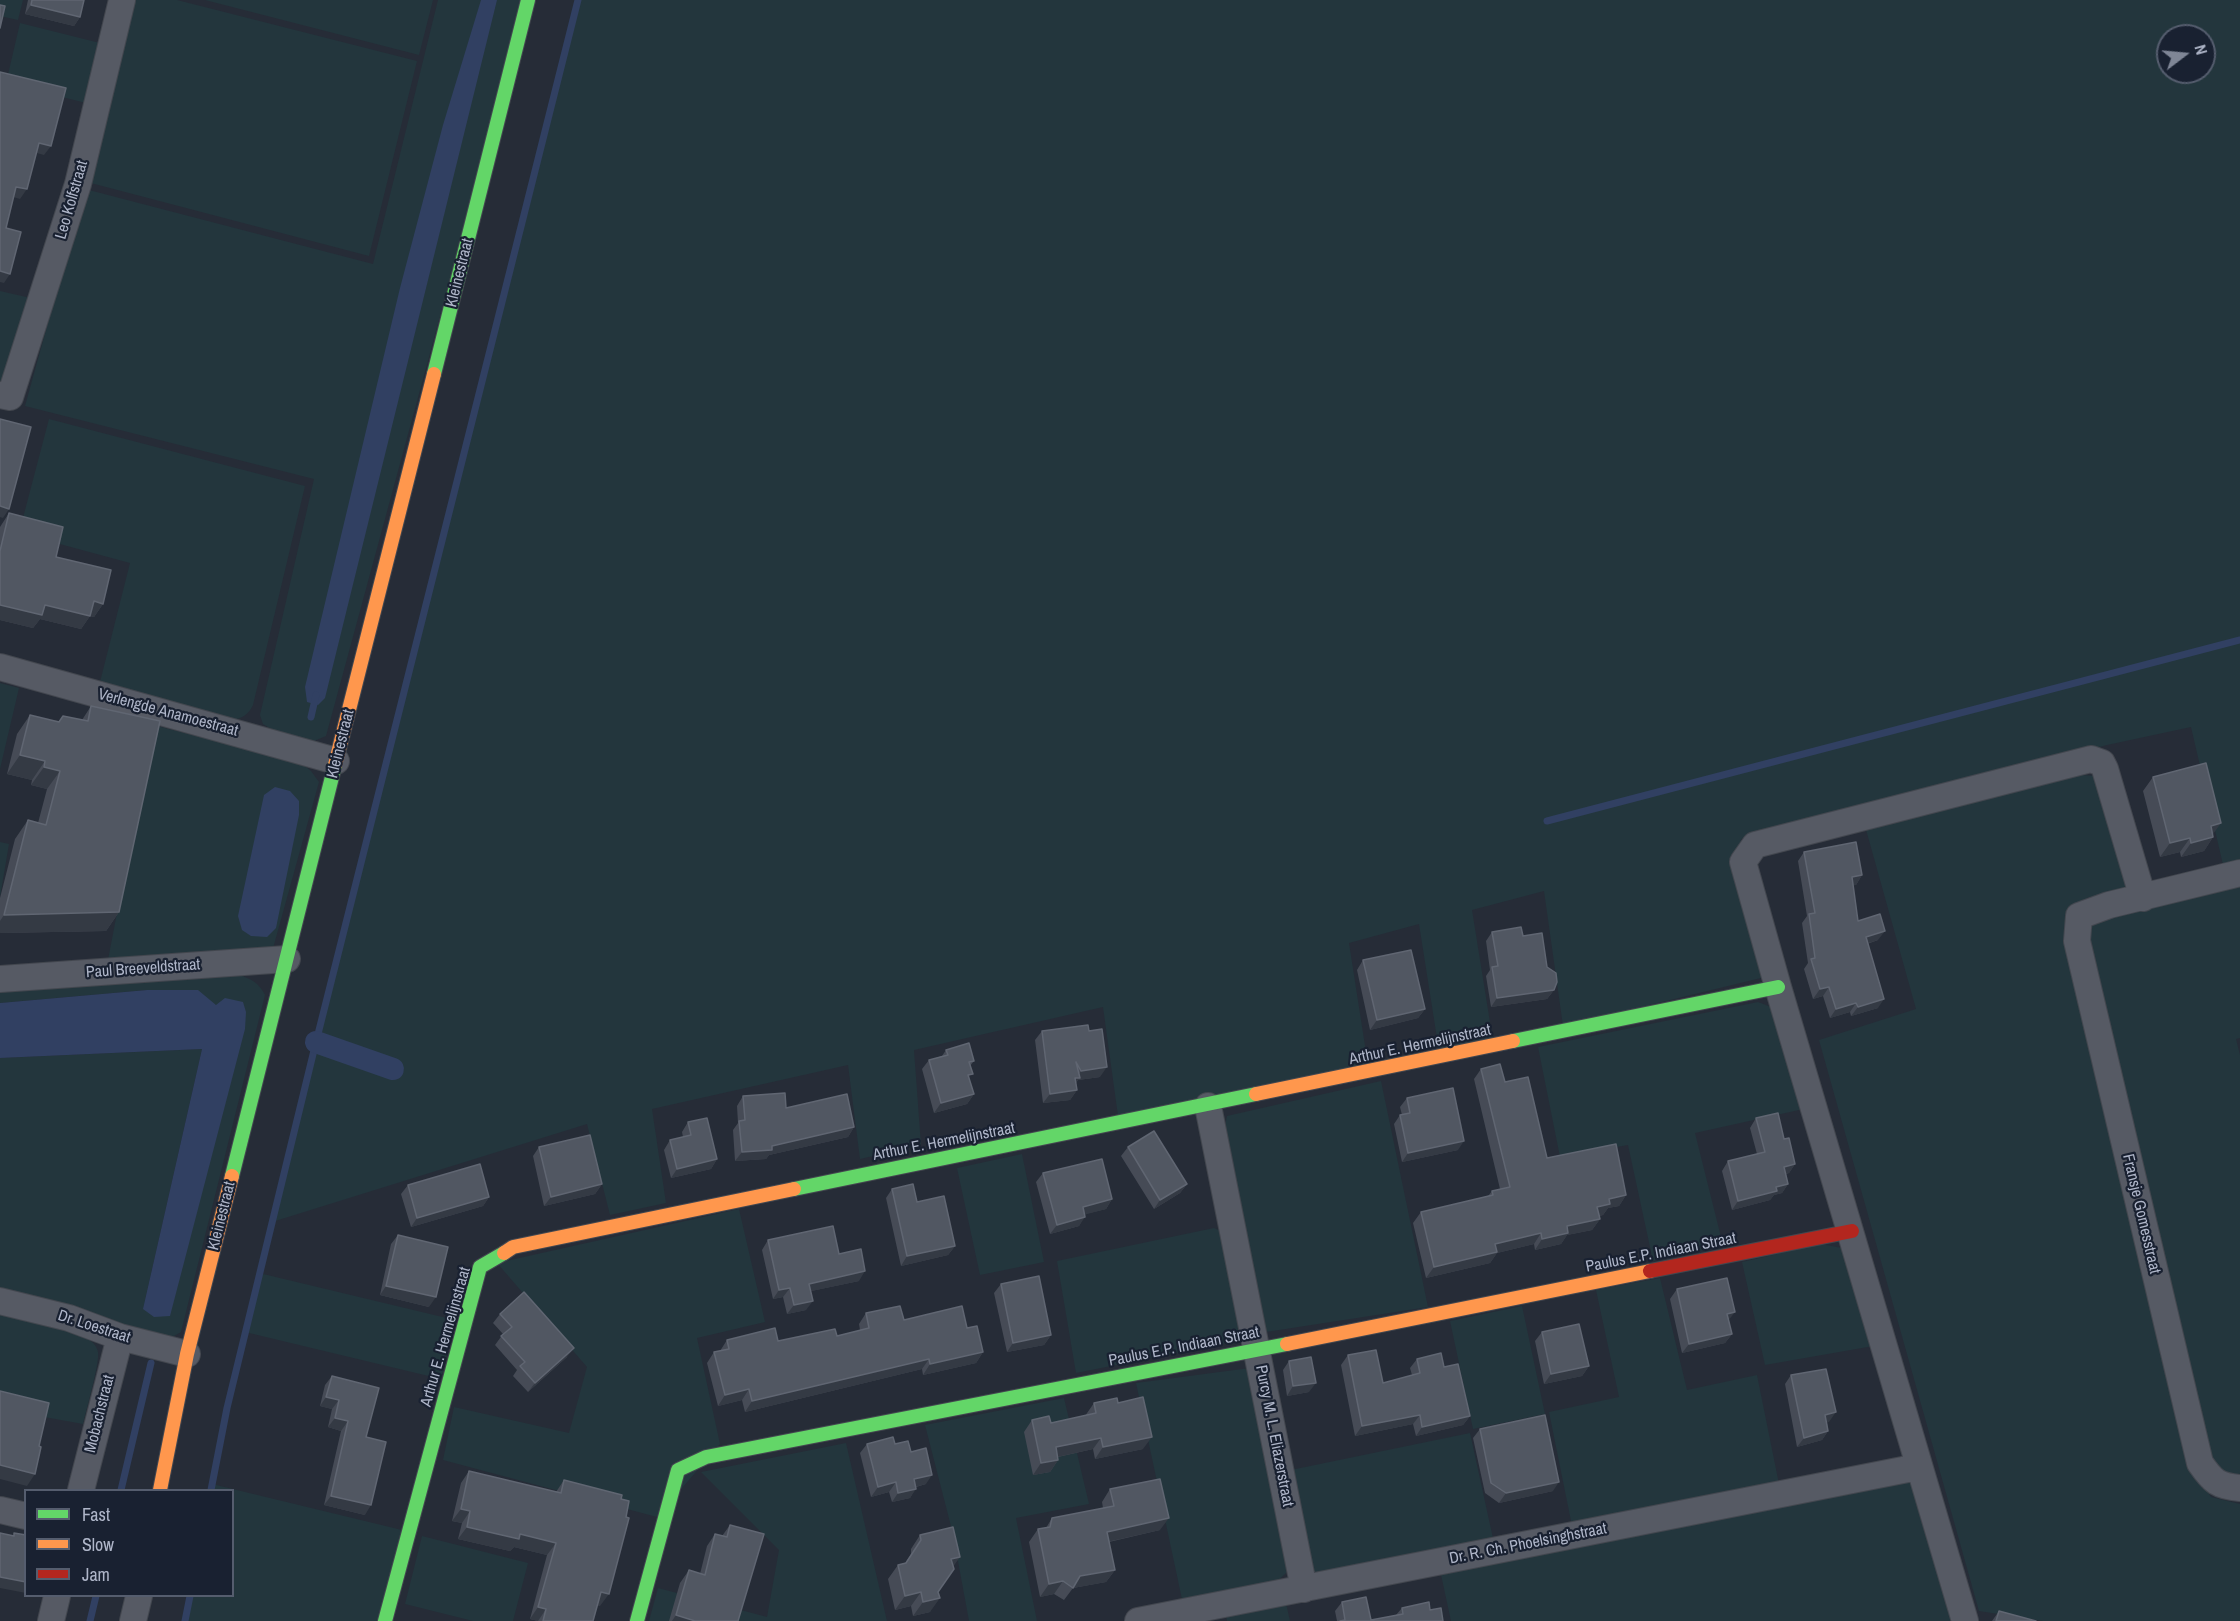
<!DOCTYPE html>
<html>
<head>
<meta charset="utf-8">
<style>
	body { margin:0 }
	#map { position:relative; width:2240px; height:1621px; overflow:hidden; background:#262c37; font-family:"Archivo Narrow",sans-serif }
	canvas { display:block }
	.legend { position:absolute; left:24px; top:1489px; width:210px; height:108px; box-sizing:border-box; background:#192131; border:2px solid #555d6e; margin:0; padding:8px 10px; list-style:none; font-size:18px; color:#afb6c9 }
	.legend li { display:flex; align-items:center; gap:12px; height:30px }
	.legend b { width:30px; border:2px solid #555d6e }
	.north { position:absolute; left:2156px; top:24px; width:60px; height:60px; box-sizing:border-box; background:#192131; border:2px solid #555d6e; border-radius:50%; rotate:74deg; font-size:16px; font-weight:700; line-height:24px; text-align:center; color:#afb6c9 }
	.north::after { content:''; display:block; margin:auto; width:21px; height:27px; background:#7f8696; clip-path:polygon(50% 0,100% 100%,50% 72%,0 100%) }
</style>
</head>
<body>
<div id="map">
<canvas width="2240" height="1621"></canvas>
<ul class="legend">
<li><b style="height:8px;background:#63d668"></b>Fast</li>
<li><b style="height:8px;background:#ff974d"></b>Slow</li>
<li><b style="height:8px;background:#b3261e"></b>Jam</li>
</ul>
<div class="north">N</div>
</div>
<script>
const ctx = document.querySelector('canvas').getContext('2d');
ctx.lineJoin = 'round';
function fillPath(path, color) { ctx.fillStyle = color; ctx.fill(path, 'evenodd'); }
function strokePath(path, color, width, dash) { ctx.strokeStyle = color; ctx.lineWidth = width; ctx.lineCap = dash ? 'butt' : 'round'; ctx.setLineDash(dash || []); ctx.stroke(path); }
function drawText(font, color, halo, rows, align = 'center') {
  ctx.font = font + ' "Archivo Narrow",sans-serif'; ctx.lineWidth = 4.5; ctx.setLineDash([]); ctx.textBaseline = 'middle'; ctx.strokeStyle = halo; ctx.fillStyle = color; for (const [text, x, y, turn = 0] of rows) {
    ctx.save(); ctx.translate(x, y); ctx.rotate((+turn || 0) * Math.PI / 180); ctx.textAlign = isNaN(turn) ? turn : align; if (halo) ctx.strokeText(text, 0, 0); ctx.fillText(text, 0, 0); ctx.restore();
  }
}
fillPath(new Path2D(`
	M0,0H23L18,20L0,16Z
	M131,0H177L417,61L369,256L87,182Z
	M205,0H433L419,55Z
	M438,0H526L326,736L314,741L295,738L273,730L263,724L260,715L314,479L25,406L85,189L373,264Z
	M578,0H2240V865L2224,869L2191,727L2107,745L1741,839L1740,852L1765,977L1563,1026L1544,891L1472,910L1493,1041L1439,1051L1419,924L1349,943L1368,1065L1118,1116L1103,1007L914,1050L921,1145L860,1159L848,1065L652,1109L666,1203L610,1215L587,1124L272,1222ZM2168,36H2204V72H2168Z
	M20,23L104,44L90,104L6,83Z
	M0,291L35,299L0,392Z
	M49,419L305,486L253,705C248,715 243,718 232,720L99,686L130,563L19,533Z
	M0,683L19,688L0,769Z
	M153,725L300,762L311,771L319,782L272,952L107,965Z
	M2081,775L2095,776L2134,891L2087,898L2073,907L2196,1473L2211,1497L2240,1504V1621H2043L1979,1611L1819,1040L1916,1009L1865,826Z
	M0,842L9,844L0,897Z
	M2240,883V1038L2236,1039L2240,1055V1487L2205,1457L2084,941L2087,924Z
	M239,975C252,979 259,983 265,995L181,1332L172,1337L0,1296V1058L202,1049L143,1309L216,1005L147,990L0,1003V989Z
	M1758,1002L1771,1007L1808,1108L1695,1133L1723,1245L1653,1261L1628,1145L1560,1157L1538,1047Z
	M1381,1081L1428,1307L1266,1332L1224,1131L1227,1116Z
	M1022,1154L1044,1262L980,1275L957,1168Z
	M739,1209L765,1322L697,1338L720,1444L657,1517L443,1460L454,1407L569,1433L587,1367L497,1263Z
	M1214,1228L1225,1233L1241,1334L1232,1342L1076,1373L1057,1261Z
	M1821,1244L1847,1249L1879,1345L1765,1365L1742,1262Z
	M259,1273L455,1320L441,1379L245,1332Z
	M1660,1278L1687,1390L1757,1375L1779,1484L1572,1526L1549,1412L1619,1397L1596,1290Z
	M1522,1306L1545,1414L1473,1429L1450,1321Z
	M0,1312C21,1317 95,1328 98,1352C100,1362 86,1411 83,1424L0,1409Z
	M1250,1368L1290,1559L1286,1573L1268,1590L1183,1604L1136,1383Z
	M1064,1398L1089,1504L1016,1518L1037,1621H969L953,1534L925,1425Z
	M1470,1433L1494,1543L1318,1574L1309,1569L1286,1471Z
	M846,1443L887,1621H649L658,1588L767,1617L779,1550L701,1472Z
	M1899,1477L1910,1482L1918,1493L1952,1621H1451L1440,1570Z
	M212,1484L402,1530L378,1621H185L190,1596H232V1490H211Z
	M422,1536L528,1563L513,1621H473L405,1604Z
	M1285,1599L1290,1621H1227L1225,1611Z`), '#23363d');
fillPath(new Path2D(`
	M481,0H497L325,698L318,705L307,702L305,687L400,288L443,125Z
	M275,787L290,791L299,801V815L276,928L267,937L251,936L242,930L238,916L264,795Z
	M147,990H198L216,1005L225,998L243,1002L246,1012L245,1029L170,1316L154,1317L143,1309L202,1049L0,1058V1003Z`), '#314062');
strokePath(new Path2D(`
	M311,717L316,695
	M1547,821L2240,640
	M121,1490L151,1363
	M211,1490L227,1408L316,1042L578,0
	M90,1621L96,1596
	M185,1621L190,1596`), '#314062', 7);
strokePath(new Path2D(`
	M316,1042L393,1069`), '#314062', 22);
const street = new Path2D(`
	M0,395L10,397L78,184L122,0
	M0,667L336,761
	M2240,873L2109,905L2079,916L2077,941L2200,1463C2213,1482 2218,1486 2240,1488
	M0,979L287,959
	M1208,1106L1304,1589
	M0,1301L69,1318L120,1337L187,1354
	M81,1490L120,1337
	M0,1510L26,1516
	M51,1621L57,1596
	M133,1621L139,1596
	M1138,1621L1918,1467
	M1965,1621L1778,987L1743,862L1755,845L2091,759L2102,763L2105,769L2143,898`);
const fast = new Path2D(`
	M434,374L528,0
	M1513,1041L1778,987
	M232,1176L335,765
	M794,1189L1256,1094
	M385,1621L480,1267L504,1253
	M637,1621L678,1470L706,1457L1287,1344`);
const slow = new Path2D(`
	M335,765L434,374
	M1256,1094L1513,1041
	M504,1253L513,1247L794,1189
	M1287,1344L1650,1271
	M160,1490L187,1354L232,1176`);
const jam = new Path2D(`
	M1650,1271L1852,1231`);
strokePath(street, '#43474f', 28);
strokePath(fast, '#43474f', 16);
strokePath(slow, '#43474f', 16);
strokePath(jam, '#43474f', 16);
strokePath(street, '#565a64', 26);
strokePath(fast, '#63d668', 14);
strokePath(slow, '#ff974d', 14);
strokePath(jam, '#b3261e', 14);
fillPath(new Path2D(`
	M28,0H84L80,17L74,26L25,14Z
	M9,513L56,557L103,604L94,617L90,616L81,629L40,619L33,628L0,620V527Z
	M91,706L119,912L106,931L0,933V898L15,839L28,820L38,823L47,789L31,785L32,780L7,774L17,734L30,715L58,722L63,716L82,720Z
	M2153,777L2213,835V837L2204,851L2181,857L2180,852L2160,857L2143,791Z
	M1804,852L1862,875L1856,885H1853L1858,921L1878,940L1867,944L1878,1008L1851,1016L1850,1012L1830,1018L1823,996L1813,999L1804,969L1808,963L1802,923L1807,916L1798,861Z
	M1492,932L1523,936L1547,967L1554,990L1547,999L1491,1007L1486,976L1490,970L1486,941Z
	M1363,960L1425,1009L1418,1018L1370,1030L1357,970Z
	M1042,1031H1089L1100,1077L1078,1080L1076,1083L1077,1090L1070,1100L1043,1103L1035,1040Z
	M946,1050L974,1061L970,1066L969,1079L974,1094L967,1104L934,1113L922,1069L929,1060L942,1056Z
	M1481,1069L1505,1082L1547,1158L1626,1195L1619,1206L1608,1208L1603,1215L1599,1216L1600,1219L1592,1230L1567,1235L1561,1244L1535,1250L1534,1244L1497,1253L1490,1263L1426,1278L1413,1223L1421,1212L1488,1196L1492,1191L1500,1189L1474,1079Z
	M743,1096L786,1108L854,1127L848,1137L769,1155L766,1159L735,1161L733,1130L738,1123L737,1106Z
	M1407,1098L1458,1150L1402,1162L1394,1124L1400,1115H1402L1400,1107Z
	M1756,1118L1784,1139L1795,1164L1789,1173L1786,1174L1788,1184L1782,1193L1774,1195L1770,1200L1732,1210L1722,1171L1728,1161L1757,1154L1750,1128Z
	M688,1122L717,1159L711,1169L671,1178L664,1150L670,1140L683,1137L682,1132Z
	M539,1147L602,1184L595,1194L544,1206L533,1156Z
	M1128,1147L1187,1184L1180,1193L1154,1209L1121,1156Z
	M1043,1173L1112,1199L1106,1209L1085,1214L1079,1226L1050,1234L1036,1182Z
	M408,1185L489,1197L483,1206L411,1227L401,1194Z
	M892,1189L917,1202L955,1246L948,1255L901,1266L886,1198Z
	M398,1235L429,1307L380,1295L391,1244Z
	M768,1240L839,1254L859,1281L811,1291L806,1310L787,1314L783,1297L773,1299L762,1250Z
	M1001,1284L1051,1335L1044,1345L1007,1352L994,1293Z
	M1677,1289L1732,1334L1725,1343L1682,1353L1670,1299Z
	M866,1313L904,1320L967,1328L983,1352L976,1363L923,1375L922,1369L745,1412L742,1400L718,1406L707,1363L714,1352L720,1351L727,1340L778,1341L837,1336L860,1330L859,1324Z
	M500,1314L567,1357L528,1392L513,1376L517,1370L495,1345L503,1334L493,1323Z
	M1542,1332L1589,1366L1582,1376L1544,1384L1535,1341Z
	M1348,1355L1383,1383L1412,1375L1410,1368L1417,1359L1444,1367L1470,1416L1463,1425L1416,1436L1413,1424L1355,1436L1341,1365Z
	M1289,1361L1309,1392L1287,1396L1283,1370Z
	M1791,1375L1829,1422H1827L1828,1431L1822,1440L1797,1447L1785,1384Z
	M332,1376L366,1437L365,1515L324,1505L341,1431L328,1427L332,1409L320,1406L325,1385Z
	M1094,1403H1118L1143,1449L1095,1459L1093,1449L1058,1457V1460L1050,1472L1033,1475L1024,1432L1032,1420L1051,1423L1085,1416Z
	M1480,1429L1553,1491L1499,1503L1485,1493L1473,1438Z
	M867,1444H895L911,1452L926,1484L916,1487L910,1498L892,1502L889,1492L871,1497L860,1453Z
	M469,1471L556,1492L564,1480L600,1606L597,1605L593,1621H538L530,1619L547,1555L514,1547L510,1551L458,1539L462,1523L452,1521L461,1483Z
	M1110,1489L1160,1530L1109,1542L1115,1570L1106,1582L1073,1588L1064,1600L1054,1594L1040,1597L1029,1542L1038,1529L1046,1528L1052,1518L1103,1508L1102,1502Z
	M730,1525L738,1621H669L680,1583L689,1570L700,1574L707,1546L715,1534L722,1536Z
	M920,1535L953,1567L938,1592L930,1612L913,1616L911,1606L895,1610L888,1579L898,1565L905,1563L911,1554V1549Z
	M1342,1602L1371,1620L1396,1615L1402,1608L1430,1610L1443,1621H1337L1335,1611Z
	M1999,1611L2036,1621H1992Z`), '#464b56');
fillPath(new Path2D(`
	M31,5L80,17L74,26L25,14Z
	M39,143L51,146L44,155L33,152Z
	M16,187L27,189L20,199L10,196Z
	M0,271L10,274L4,283L0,282Z
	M0,506L9,509L3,518L0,517Z
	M94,601L103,604L94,617L90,616L81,629L40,619L33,628L0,620V605H45Z
	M20,755L45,761L32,780L7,774Z
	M44,767L60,771L47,789L31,785Z
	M2221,823L2211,837V826Z
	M2213,837L2204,851L2181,857L2191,843Z
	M2190,838L2180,852L2160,857L2170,843Z
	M1862,875L1856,885L1845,887L1852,877Z
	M119,912L106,931L0,933V921L4,915Z
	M1885,931L1878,940L1859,946L1866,937Z
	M1829,987L1823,996L1813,999L1820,989Z
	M1554,990L1547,999L1491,1007L1497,998Z
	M1884,999L1878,1008L1851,1016L1858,1007Z
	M1856,1003L1850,1012L1830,1018L1836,1009Z
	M1425,1009L1418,1018L1370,1030L1377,1020Z
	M1107,1067L1100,1077L1078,1080L1073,1087L1068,1088L1081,1071Z
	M1077,1090L1070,1100L1043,1103L1050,1094Z
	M974,1094L967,1104L934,1113L941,1103Z
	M854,1127L848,1137L769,1155L766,1159L735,1161L742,1152L772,1146Z
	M1464,1141L1458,1150L1402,1162L1408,1153Z
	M717,1159L711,1169L671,1178L677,1169Z
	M1795,1164L1789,1173L1778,1176L1784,1167Z
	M602,1184L595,1194L544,1206L551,1197Z
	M1187,1184L1180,1193L1154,1209L1160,1200Z
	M1788,1184L1782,1193L1774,1195L1770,1200L1732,1210L1738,1201L1776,1187Z
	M1626,1195L1619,1206L1608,1208L1603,1215L1590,1217L1597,1207L1609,1199Z
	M489,1197L483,1206L411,1227L417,1218Z
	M1112,1199L1106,1209L1076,1217L1083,1207Z
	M1085,1217L1079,1226L1050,1234L1057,1225Z
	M1600,1219L1592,1230L1567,1235L1561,1244L1535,1250L1542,1239L1567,1226Z
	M1541,1233L1534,1244L1497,1253L1490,1263L1426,1278L1434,1267L1495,1244Z
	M955,1246L948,1255L901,1266L907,1256Z
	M865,1271L859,1281L802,1293L809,1284Z
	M386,1286L436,1297L429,1307L380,1295Z
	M790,1288L783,1297L773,1299L779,1290Z
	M813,1301L806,1310L787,1314L794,1305Z
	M1735,1312L1728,1321L1727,1314Z
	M1732,1334L1725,1343L1682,1353L1689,1344Z
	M1051,1335L1044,1345L1007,1352L1013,1343Z
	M574,1348L567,1357L528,1392L535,1383Z
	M983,1352L976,1363L923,1375L930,1364Z
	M929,1359L922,1369L745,1412L752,1401Z
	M1589,1366L1582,1376L1544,1384L1551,1374Z
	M1316,1383L1309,1392L1287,1396L1293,1386Z
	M749,1389L742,1400L718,1406L725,1395Z
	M326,1397L339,1400L332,1409L320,1406Z
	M1836,1412L1829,1422L1819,1425L1825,1415Z
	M1420,1415L1413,1424L1355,1436L1362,1426Z
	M1470,1416L1463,1425L1416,1436L1422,1427Z
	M335,1418L348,1421L341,1431L328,1427Z
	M1828,1431L1822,1440L1797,1447L1804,1438Z
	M1152,1437L1143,1449L1095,1459L1103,1447Z
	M1101,1438L1093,1449L1048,1459L1056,1447Z
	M1058,1460L1050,1472L1033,1475L1041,1463Z
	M0,1465L35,1474L27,1486L0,1479Z
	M932,1475L926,1484L907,1489L914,1479Z
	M896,1482L889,1492L871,1497L878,1487Z
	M1559,1482L1553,1491L1499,1503L1506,1493Z
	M916,1489L910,1498L892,1502L898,1493Z
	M331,1496L371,1505L365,1515L324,1505Z
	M461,1509L470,1511L462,1523L452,1521Z
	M1169,1518L1160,1530L1098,1544L1107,1532Z
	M467,1527L520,1534L556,1543L547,1555L514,1547L510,1551L458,1539Z
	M960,1557L950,1571L951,1559Z
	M1115,1570L1106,1582L1073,1588L1080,1576Z
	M0,1577L26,1582V1593L0,1588Z
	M1063,1581L1054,1594L1040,1597L1049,1584Z
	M601,1592L609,1594L600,1606L592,1604Z
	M921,1592L911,1606L895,1610L905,1596Z
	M940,1598L930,1612L913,1616L923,1602Z
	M538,1607L546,1609L538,1621L530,1619Z
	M676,1615L695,1621H672Z`), '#343a44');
const building = new Path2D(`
	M32,0H84L80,17L31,5Z
	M0,5L5,6L0,28Z
	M0,72L66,88L51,146L39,143L27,189L16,187L6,228L21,232L10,274L0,271Z
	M0,419L31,427L9,509L0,506Z
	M9,513L63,527L56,557L111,570L103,604L94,601L90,616L45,605L42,615L0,605V551Z
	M91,706L160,721L119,912L4,915L28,820L46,825L60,771L44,767L45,761L20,755L30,715L59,722L63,716L88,721Z
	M2206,763L2221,823L2211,826L2213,837L2191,843L2190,838L2170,843L2153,777Z
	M1856,842L1862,875L1852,877L1858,921L1880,914L1885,931L1866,937L1884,999L1858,1007L1856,1003L1836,1009L1829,987L1820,989L1811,959L1815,958L1809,914L1815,913L1804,852Z
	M1521,927L1523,936L1542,933L1547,967L1556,973L1557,982L1554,990L1497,998L1492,967L1498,966L1492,932Z
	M1411,950L1425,1009L1377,1020L1363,960Z
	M1088,1025L1089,1031L1102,1029L1107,1067L1081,1071L1076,1062L1080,1078H1075L1077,1090L1050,1094L1042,1031Z
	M969,1043L974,1061L969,1062L973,1074L968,1075L974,1094L941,1103L929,1060L948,1055L946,1050Z
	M1500,1064L1505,1082L1528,1077L1547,1158L1616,1144L1626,1195L1609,1199L1610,1204L1597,1207L1600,1219L1567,1226L1568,1233L1542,1239L1541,1233L1495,1244L1497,1252L1434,1267L1421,1212L1493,1195L1492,1191L1510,1187L1481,1069Z
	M1453,1088L1464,1141L1408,1153L1400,1115L1410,1113L1407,1098Z
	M785,1093L786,1108L847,1094L854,1127L772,1146V1150L742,1152L739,1121L745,1120L743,1096Z
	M1778,1113L1784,1139L1789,1138L1795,1164L1784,1167L1788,1184L1776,1187L1777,1191L1738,1201L1728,1161L1765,1152L1756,1118Z
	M707,1118L717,1159L677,1169L670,1140L691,1135L688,1122Z
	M1154,1131L1187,1184L1160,1200L1128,1147Z
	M590,1135L602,1184L551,1197L539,1147Z
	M1102,1159L1112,1199L1083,1207L1085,1217L1057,1225L1043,1173Z
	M480,1164L489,1197L417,1218L408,1185Z
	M913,1184L917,1202L944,1196L955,1246L907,1256L892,1189Z
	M833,1226L839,1254L861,1249L865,1271L809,1284L813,1301L794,1305L790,1288L779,1290L768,1240Z
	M398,1235L448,1247L436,1297L386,1286Z
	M1039,1276L1051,1335L1013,1343L1001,1284Z
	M1727,1278L1735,1312L1727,1314L1732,1334L1689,1344L1677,1289Z
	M524,1292L574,1348L535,1383L520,1366L525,1362L501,1336L512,1327L500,1314Z
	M900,1306L904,1320L962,1306L967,1328L977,1326L983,1352L930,1364L929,1359L752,1401L749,1389L725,1395L714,1352L729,1349L727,1340L775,1328L778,1341L835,1329L837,1336L869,1328L866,1313Z
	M1579,1324L1589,1366L1551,1374L1542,1332Z
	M1376,1350L1383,1383L1420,1373L1417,1359L1441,1353L1444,1367L1458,1364L1470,1416L1422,1427L1420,1415L1362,1426L1348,1355Z
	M1311,1357L1316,1383L1293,1386L1289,1361Z
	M1826,1369L1836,1412L1825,1415L1828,1431L1804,1438L1791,1375Z
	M332,1376L379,1388L366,1437L386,1442L371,1505L331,1496L348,1421L335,1418L339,1400L326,1397Z
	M0,1391L49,1403L39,1446L41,1447L35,1474L0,1465Z
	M1143,1397L1152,1437L1103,1447L1101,1438L1056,1447L1058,1460L1041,1463L1032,1420L1049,1416L1051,1423L1096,1413L1094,1403L1117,1398L1118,1403Z
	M1545,1415L1559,1482L1506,1493L1491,1483L1480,1429Z
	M893,1437L895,1444L908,1441L911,1452L926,1448L932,1475L914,1479L916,1489L898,1493L896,1482L878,1487L867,1444Z
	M469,1471L561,1493L564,1480L622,1495L621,1499L629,1501L626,1517L629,1518L609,1594L601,1592L593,1621H543L546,1609L538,1607L556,1543L520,1534L519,1539L467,1527L470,1511L461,1509Z
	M1160,1479L1169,1518L1107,1532L1115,1570L1080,1576L1073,1588L1063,1581L1049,1584L1038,1529L1050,1527L1052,1518L1114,1506L1110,1489Z
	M730,1525L764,1534L738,1621H695L676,1615L689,1570L705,1575L715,1534L727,1537Z
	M953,1527L960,1557L951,1559L954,1569L938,1592L940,1598L923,1602L921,1592L905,1596L898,1565L906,1563L921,1540L920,1535Z
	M0,1533L14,1536V1533L26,1535V1582L0,1577Z
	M1366,1597L1371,1620L1403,1614L1402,1608L1429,1602L1430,1610L1441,1608L1443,1621H1340L1345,1620L1342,1602Z
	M1999,1611L2036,1621H1996Z`);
fillPath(building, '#515762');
strokePath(building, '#606672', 1.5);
drawText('16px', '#afb6c9', '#192131', [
	["Leo Kolfstraat",72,200,-74],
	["Kleinestraat",460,273,-76],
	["Verlengde Anamoestraat",168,713,15],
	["Kleinestraat",341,744,-76],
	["Paul Breeveldstraat",143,969,-4],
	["Arthur E. Hermelijnstraat",1420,1045,-12],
	["Arthur E. Hermelijnstraat",944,1142,-11],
	["Fransje Gomesstraat",2141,1214,77],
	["Kleinestraat",222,1216,-76],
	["Paulus E.P. Indiaan Straat",1661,1253,-11],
	["Dr. Loestraat",94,1327,18],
	["Arthur E. Hermelijnstraat",446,1337,-74],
	["Paulus E.P. Indiaan Straat",1184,1347,-11],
	["Mobachstraat",100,1414,-76],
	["Purcy M. L. Eliazerstraat",1274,1436,79],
	["Dr. R. Ch. Phoelsinghstraat",1528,1544,-11]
]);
</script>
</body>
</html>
